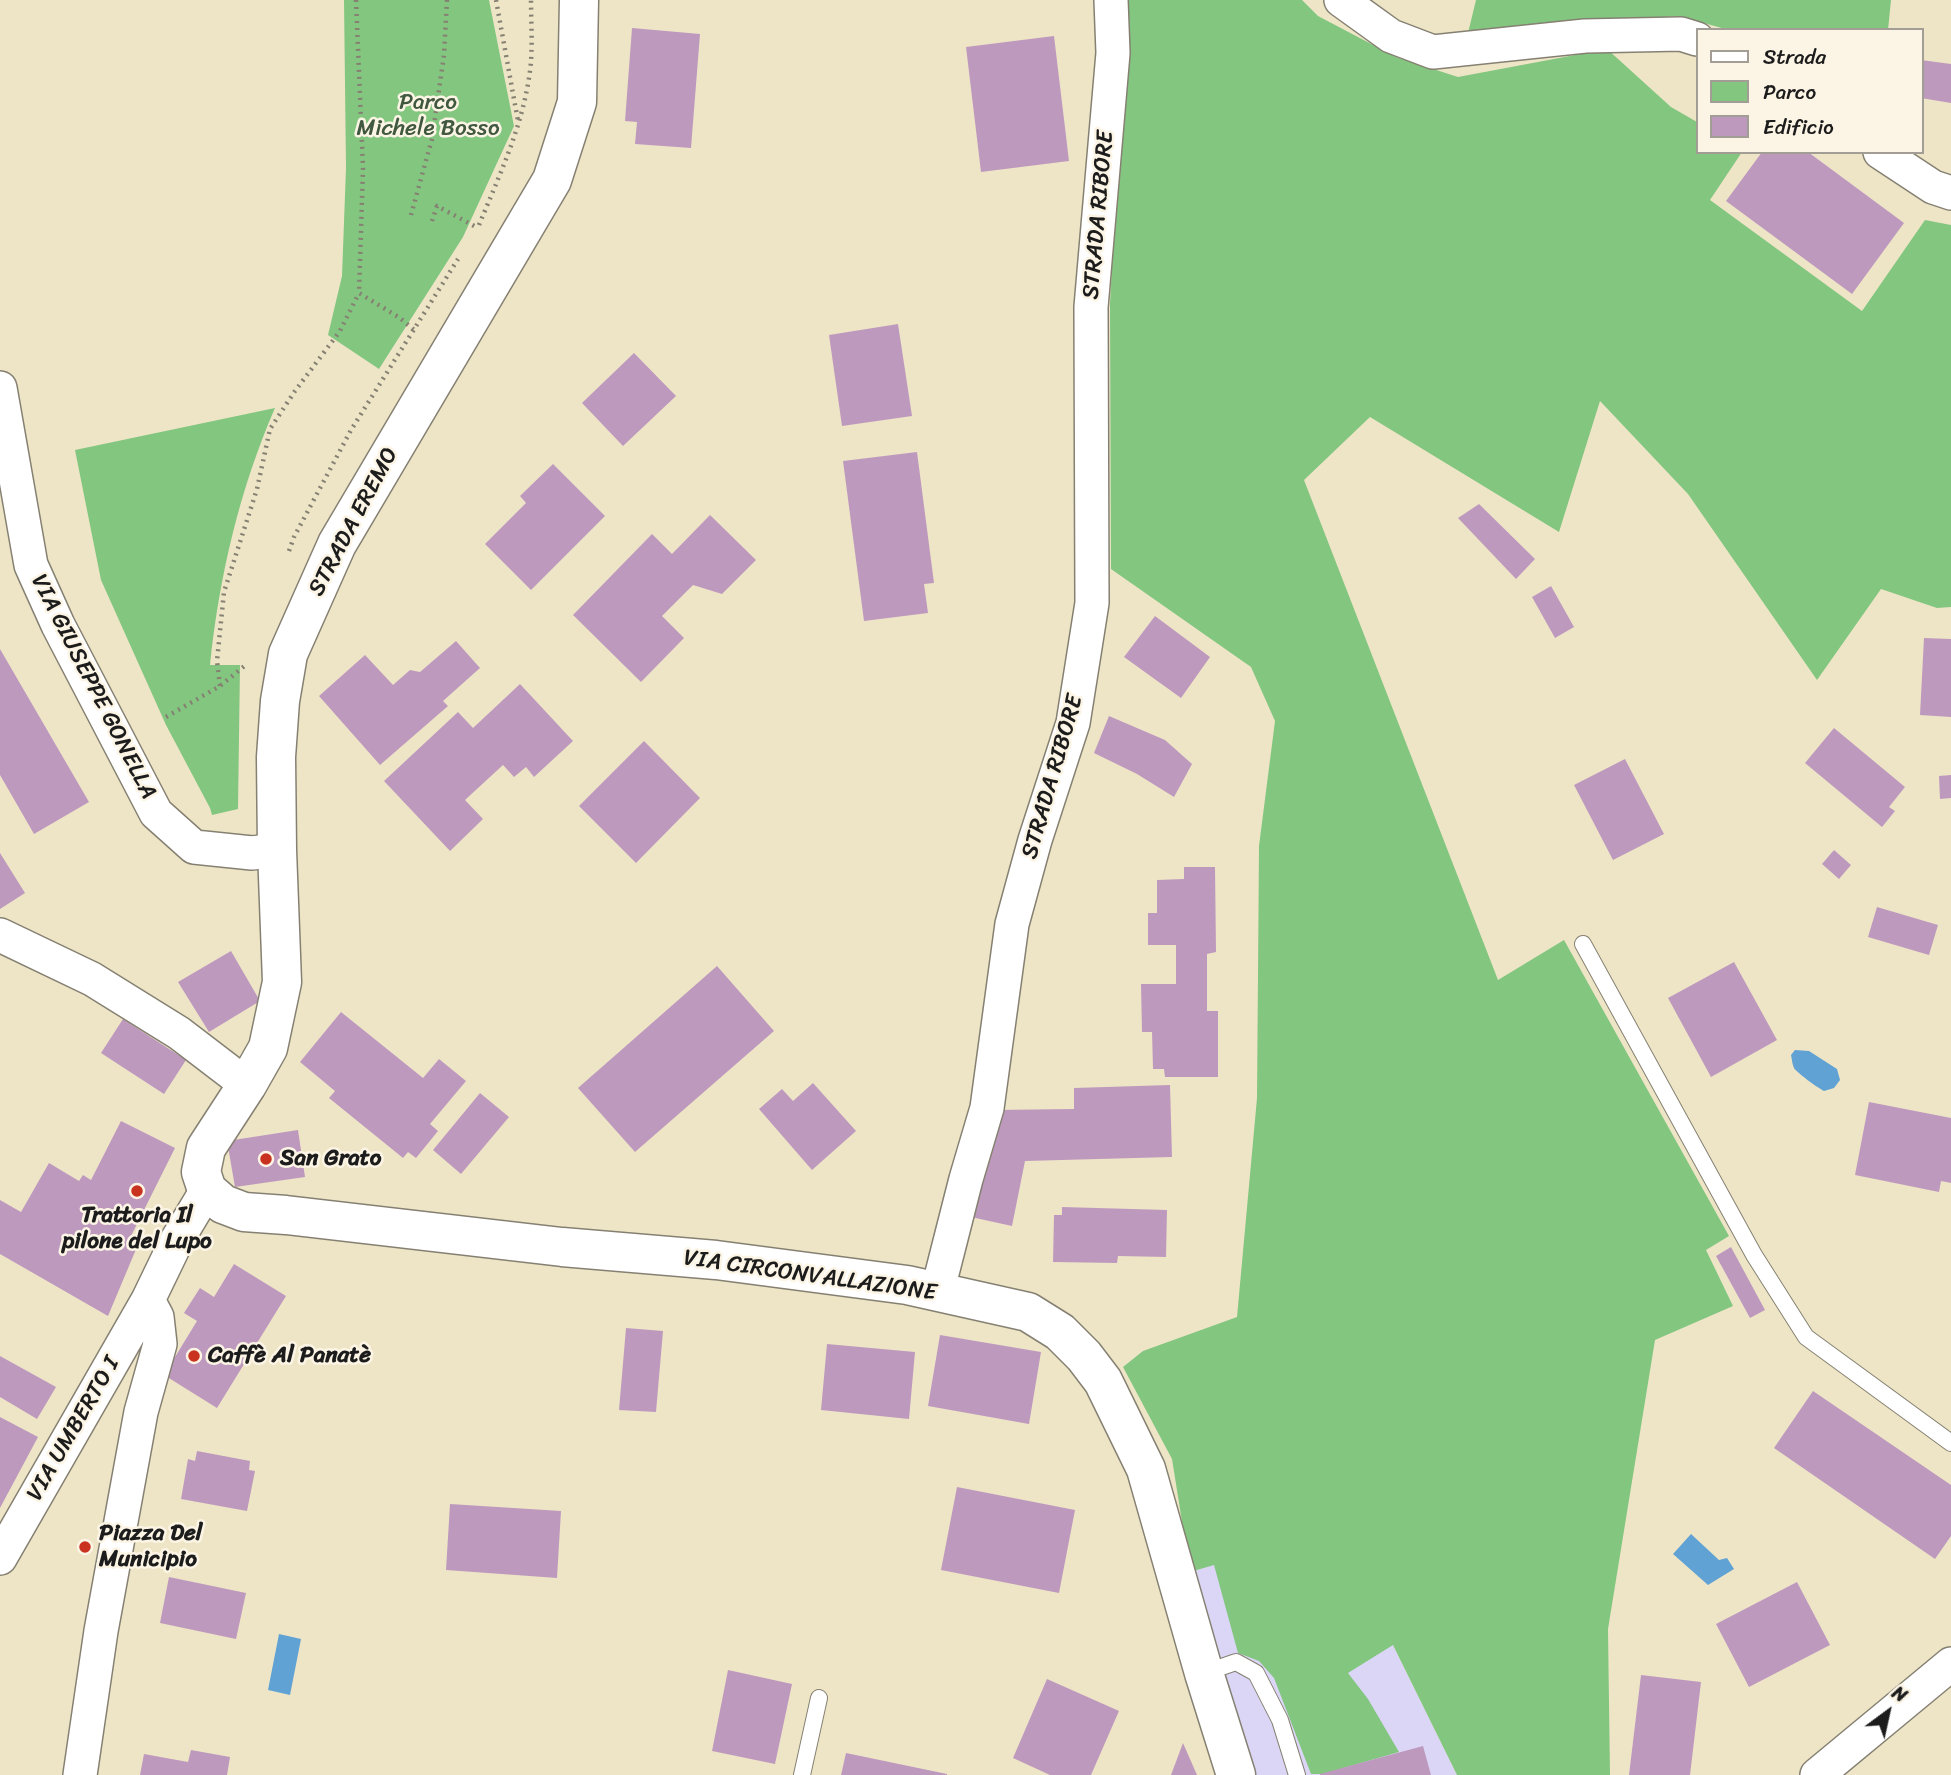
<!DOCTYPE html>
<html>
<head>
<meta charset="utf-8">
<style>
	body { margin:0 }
	#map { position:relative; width:1951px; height:1775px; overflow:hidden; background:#eee5c7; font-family:Sriracha,sans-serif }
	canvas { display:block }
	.legend { position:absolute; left:1696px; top:28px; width:228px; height:126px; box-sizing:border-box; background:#fcf5e5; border:2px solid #a29e95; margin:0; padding:9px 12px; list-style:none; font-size:21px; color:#1c1c1c }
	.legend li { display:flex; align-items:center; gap:14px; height:35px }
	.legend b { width:35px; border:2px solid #a29e95 }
	.north { position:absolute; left:1853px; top:1677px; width:70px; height:70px; -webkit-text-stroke:5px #fcf5e5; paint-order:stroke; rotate:33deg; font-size:19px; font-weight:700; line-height:28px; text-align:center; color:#1c1c1c }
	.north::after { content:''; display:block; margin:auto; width:24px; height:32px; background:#1c1c1c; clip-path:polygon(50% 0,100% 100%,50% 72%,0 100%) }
</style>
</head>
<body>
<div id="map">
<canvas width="1951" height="1775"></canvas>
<ul class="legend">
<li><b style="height:9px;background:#fff"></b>Strada</li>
<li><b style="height:19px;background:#83c680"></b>Parco</li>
<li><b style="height:19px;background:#be99be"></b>Edificio</li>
</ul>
<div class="north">N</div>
</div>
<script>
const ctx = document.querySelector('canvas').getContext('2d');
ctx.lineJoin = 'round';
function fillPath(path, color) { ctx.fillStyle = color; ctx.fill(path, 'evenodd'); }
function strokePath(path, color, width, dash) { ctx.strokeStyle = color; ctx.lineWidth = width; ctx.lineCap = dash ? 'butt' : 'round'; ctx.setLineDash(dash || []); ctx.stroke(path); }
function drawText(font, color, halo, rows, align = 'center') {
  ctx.font = font + ' Sriracha,sans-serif'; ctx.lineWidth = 5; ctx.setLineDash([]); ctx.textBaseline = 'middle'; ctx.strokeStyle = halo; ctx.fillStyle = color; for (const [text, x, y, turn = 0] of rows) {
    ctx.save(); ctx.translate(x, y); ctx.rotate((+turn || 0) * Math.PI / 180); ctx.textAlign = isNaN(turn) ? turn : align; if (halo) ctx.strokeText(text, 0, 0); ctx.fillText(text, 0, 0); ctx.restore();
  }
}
fillPath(new Path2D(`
	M1329,1524L1393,1645L1457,1775H1251L1190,1572Z`), '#dcd6f6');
fillPath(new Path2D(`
	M344,0H489L514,126L463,237L379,369L328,335L342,276L346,168Z
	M1127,0H1302L1318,16L1396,57L1458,77L1607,49L1671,107L1697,122V152H1742L1710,200L1862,311L1925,220L1951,225V607L1937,608L1881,589L1817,680L1688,494L1600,401L1559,532L1370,417L1304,480L1498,980L1564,940L1729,1236L1706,1250L1733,1306L1655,1340L1608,1629L1610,1775H1457L1393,1645L1348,1673L1368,1699L1399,1752L1323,1774H1311L1274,1678L1259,1661L1238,1653L1214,1565L1190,1572L1172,1459L1123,1367L1143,1351L1237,1317L1257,1098L1259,846L1275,721L1251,667L1111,569L1110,303Z
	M1476,0H1891L1888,30H1729L1678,16L1468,33Z
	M275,408C240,488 219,577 210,665H240L238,809L212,815L210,808L166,725L101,580L75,450Z`), '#83c680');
fillPath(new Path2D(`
	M1795,1050L1809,1051L1837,1069L1840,1080L1834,1088L1824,1091C1818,1088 1796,1072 1794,1068C1792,1064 1792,1059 1791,1055Z
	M1691,1534L1719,1560L1727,1558L1734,1569L1708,1585L1673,1554Z
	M279,1634L301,1639L290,1695L268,1690Z`), '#60a2d4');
fillPath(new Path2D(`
	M632,28L700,34L691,148L635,144L637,122L625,121Z
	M1054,36L1069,161L981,172L966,47Z
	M1921,60L1951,64V103L1921,98Z
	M1762,152H1808L1904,223L1852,294L1726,201Z
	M898,324L912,416L842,426L829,335Z
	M634,353L676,396L623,446L582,403Z
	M917,452L934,583L924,584L928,613L864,621L843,461Z
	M553,464L605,516L531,590L485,544L526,503L520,496Z
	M1479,504L1535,559L1516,579L1458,518Z
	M710,515L756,560L722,594L693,585L662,616L684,638L641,682L573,615L652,534L672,554Z
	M1551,586L1574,627L1555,638L1532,597Z
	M1155,616L1210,657L1181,698L1124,657Z
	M1924,638L1951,639V717L1920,715Z
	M456,641L480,668L443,701L448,706L380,765L319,696L365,655L393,685L410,670L420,672Z
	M0,649L89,802L34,834L0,775Z
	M520,684L573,741L534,777L526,767L514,777L503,765L465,800L483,819L450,851L384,781L458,712L473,728Z
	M1109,716L1165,740L1192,764L1174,797L1137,774L1094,753Z
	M1834,728L1905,787L1889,807L1895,811L1882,827L1805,763Z
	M644,741L700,798L636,863L579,806Z
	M1625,759L1664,834L1613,860L1574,785Z
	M1951,775V798L1940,799L1939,776Z
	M1834,850L1851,865L1839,879L1822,864Z
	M0,853L25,893L0,909Z
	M1184,867H1215L1216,952L1207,954V1011H1218V1077H1165L1164,1069H1153L1152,1032H1142L1141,984H1176V945H1148V913H1157V880L1184,879Z
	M1877,907L1938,925L1929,955L1868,937Z
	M231,951L260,1001L209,1032L178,982Z
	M1734,962L1777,1040L1711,1077L1668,998Z
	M717,966L774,1031L635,1152L578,1088Z
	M341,1012L423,1078L439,1059L466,1081L430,1124L438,1131L416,1158L408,1152L403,1158L329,1098L335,1091L300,1062Z
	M123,1019L186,1060L164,1094L101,1053Z
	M813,1083L856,1131L812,1170L759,1109L782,1089L793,1101Z
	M1170,1085L1172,1157L1025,1161L1012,1226L971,1217L993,1110L1074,1109V1088Z
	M480,1093L509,1117L461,1174L433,1150Z
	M1869,1102L1951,1118V1183L1941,1181L1939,1192L1855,1175Z
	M121,1121L175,1148L128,1242L137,1247L108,1316L0,1254V1200L21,1212L49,1163L79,1181L83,1175L91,1180Z
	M298,1130L305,1177L235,1187L227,1141Z
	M1062,1207L1167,1210L1166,1257L1118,1256L1117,1263L1053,1262L1054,1215H1062Z
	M1731,1247L1765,1310L1750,1318L1716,1256Z
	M234,1264L286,1296L217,1408L164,1375L197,1321L184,1313L200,1288L214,1297Z
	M626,1328L663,1331L656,1412L619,1410Z
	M940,1335L1041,1352L1029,1424L928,1406Z
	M827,1344L915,1352L909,1419L821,1410Z
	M0,1356L56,1387L37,1419L0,1397Z
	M1813,1391L1951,1485V1536L1935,1559L1774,1448Z
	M0,1417L38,1437L0,1508Z
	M197,1451L250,1461L249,1470L255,1471L247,1511L181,1499L188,1459L195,1461Z
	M957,1487L1075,1510L1059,1593L941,1570Z
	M450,1504L561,1511L557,1578L446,1570Z
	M169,1577L246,1593L236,1639L160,1623Z
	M1797,1582L1830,1645L1749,1687L1716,1624Z
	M728,1670L792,1684L775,1764L712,1751Z
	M1641,1675L1701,1682L1690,1775H1629Z
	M1047,1679L1119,1711L1091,1775H1050L1013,1758Z
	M1183,1743L1197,1775H1171Z
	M1423,1746L1431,1775H1320V1774Z
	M191,1750L230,1757L227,1775H140L144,1754L188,1762Z
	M846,1753L947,1774V1775H841Z`), '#be99be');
const lane = new Path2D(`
	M1583,944L1754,1255L1806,1337L1951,1443
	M1204,1673L1236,1662L1256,1673L1280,1720L1297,1775
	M802,1775L819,1698`);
const street = new Path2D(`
	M1341,0L1391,36L1433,52L1585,36L1681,34L1697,39
	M1880,152L1933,187L1951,193
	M0,388L31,565L58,625L156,813L194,847L252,853L277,850
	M0,935L92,979L179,1033L247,1085
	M937,1293L966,1179L987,1108L1012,924L1035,840L1073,723L1092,603L1091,307L1113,53L1111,0
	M0,1558L148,1300L177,1240L207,1190
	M80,1775L101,1631L141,1412L160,1344L157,1317L148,1300
	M1817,1775L1951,1664`);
const secondary = new Path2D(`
	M579,0L577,102L552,180L337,544L288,654L280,701L276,757L277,850L282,982L268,1048L247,1085L206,1148L201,1172L207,1190L223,1204L244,1212L286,1215L562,1247L716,1260L907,1285L1028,1312L1060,1332L1084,1356L1103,1381L1146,1469L1204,1673L1236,1775`);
strokePath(lane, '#858072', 18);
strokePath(street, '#858072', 36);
strokePath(secondary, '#858072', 41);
strokePath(new Path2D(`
	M356,0L363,168L359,293L400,318L414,330
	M496,0L518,121
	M411,215L432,139L444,55L447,0
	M432,221L437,206L478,228
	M479,225C500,174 523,125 530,71C533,48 531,23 531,0
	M289,551L294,537L351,430L458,259
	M220,686L217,661L224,592L257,489L270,429L295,391L340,331L359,293
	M166,717L220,686L247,664`), '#858072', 4.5, [2, 5]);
strokePath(lane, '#fff', 16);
strokePath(street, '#fff', 33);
strokePath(secondary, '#fff', 38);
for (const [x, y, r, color] of [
	[266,1159,7,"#c8321e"],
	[137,1191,7,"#c8321e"],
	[194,1356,7,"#c8321e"],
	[85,1547,7,"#c8321e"]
]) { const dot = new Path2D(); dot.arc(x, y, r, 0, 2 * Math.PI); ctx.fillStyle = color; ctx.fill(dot); strokePath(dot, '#fcf5e5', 2.5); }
drawText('23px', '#40583f', '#fcf5e5', [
	["Parco",428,103],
	["Michele Bosso",428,129]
]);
drawText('23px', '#1c1c1c', '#fcf5e5', [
	["STRADA RIBORE",1099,215,-85],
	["STRADA EREMO",354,522,-62],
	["VIA GIUSEPPE GONELLA",93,687,63],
	["STRADA RIBORE",1053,777,-74],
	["VIA CIRCONVALLAZIONE",810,1276,8],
	["VIA UMBERTO I",74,1429,-60]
]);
drawText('bold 23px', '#1c1c1c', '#fcf5e5', [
	["San Grato",280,1159],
	["Trattoria Il",137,1216,"center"],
	["pilone del Lupo",137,1242,"center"],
	["Caffè Al Panatè",208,1356],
	["Piazza Del",99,1534],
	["Municipio",99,1560]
], 'left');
</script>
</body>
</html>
